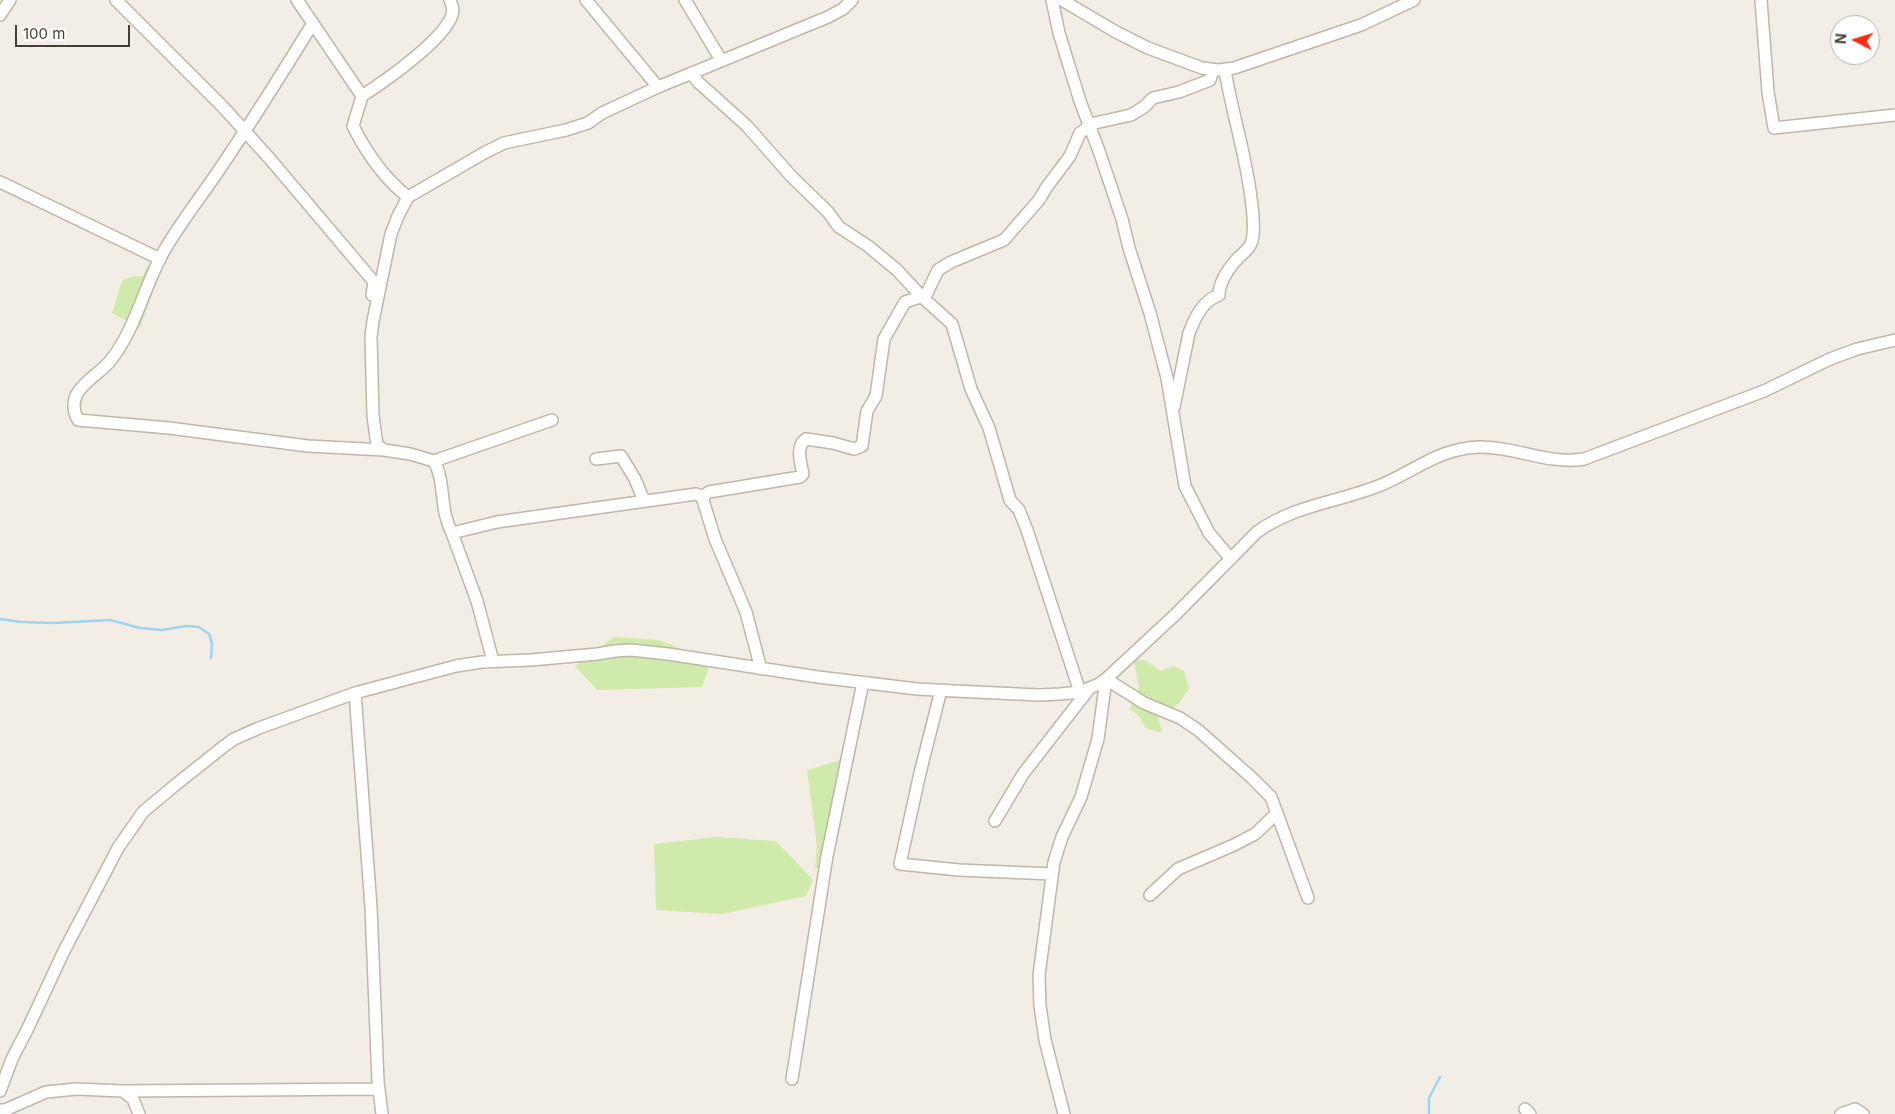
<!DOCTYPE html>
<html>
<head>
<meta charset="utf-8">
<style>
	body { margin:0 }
	#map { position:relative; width:1895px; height:1114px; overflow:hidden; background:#f3eee5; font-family:Inter,sans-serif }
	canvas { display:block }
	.north { position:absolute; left:1830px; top:15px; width:50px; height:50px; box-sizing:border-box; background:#fff; border:1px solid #b5b2ae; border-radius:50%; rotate:275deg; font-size:14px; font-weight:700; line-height:20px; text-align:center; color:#463e34 }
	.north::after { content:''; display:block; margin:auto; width:18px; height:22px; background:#ff2a10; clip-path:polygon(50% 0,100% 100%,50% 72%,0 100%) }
	.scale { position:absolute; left:15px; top:25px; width:115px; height:22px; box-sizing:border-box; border:2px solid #463e34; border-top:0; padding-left:6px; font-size:15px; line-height:18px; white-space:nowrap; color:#463e34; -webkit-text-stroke:4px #fff; paint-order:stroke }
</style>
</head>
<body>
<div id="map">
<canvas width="1895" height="1114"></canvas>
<div class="north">N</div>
<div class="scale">100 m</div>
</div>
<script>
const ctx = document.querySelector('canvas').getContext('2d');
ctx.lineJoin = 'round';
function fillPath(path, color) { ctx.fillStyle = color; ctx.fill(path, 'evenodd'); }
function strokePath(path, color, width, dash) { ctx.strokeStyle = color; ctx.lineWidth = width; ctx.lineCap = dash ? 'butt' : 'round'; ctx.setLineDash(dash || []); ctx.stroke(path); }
fillPath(new Path2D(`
	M147,266L161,270L140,328L112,313L122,281L130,277L143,276Z
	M614,637L659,640L711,661L702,687L597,690L575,666Z
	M1144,660L1161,671L1174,666L1184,671L1189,688L1179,703L1158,719L1163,733L1145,728L1140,717L1130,709L1139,687L1134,661Z
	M847,758L826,865L815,869L817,847L807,770Z
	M716,837L776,841L813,880L806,896L722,914L656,910L654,844Z`), '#d0eaab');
strokePath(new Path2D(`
	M0,619L21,622L54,623L110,620L140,628L162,630L186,626L199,627L209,634L212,643L211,658
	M1429,1114V1098L1440,1077`), '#9dd4f4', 2.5);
const minor = new Path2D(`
	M116,0L223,107L270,159L374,282L372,295
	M297,0L362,96L353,126C366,152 385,179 408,197
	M586,0L658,87
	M685,0L721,60
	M1052,0L1059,33L1080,101L1099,151L1122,219L1129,248L1150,313L1167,378L1185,486L1209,533L1231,559
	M1062,0L1116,32L1148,48L1202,68L1219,70L1234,68L1361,25L1414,0
	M1761,0L1768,92L1774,128L1895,115
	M0,15L10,0
	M313,23C283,72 252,121 219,170C201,197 180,223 164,251C144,286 136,328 111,360C97,378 62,390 78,420L169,428L308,446L384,450
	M691,73L698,82L747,126L791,176L828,212L839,227L868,246L897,270L922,297L952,324L971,389L989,428L1010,500L1019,510L1027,530L1080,692
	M362,96C385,81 444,40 452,15C454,10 452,5 450,0
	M0,182L160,259
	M1174,407L1189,333C1195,318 1202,301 1219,295C1219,282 1229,268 1238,258C1243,253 1250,249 1252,241C1255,228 1253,212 1251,198C1246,155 1232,113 1225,70
	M596,459L621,456L635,479L644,501
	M434,461L552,420
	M702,497L709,492L800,477L803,474C801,463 795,447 806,439L833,443L854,449L862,446L867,411L876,396L884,339L905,302L926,295L938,270L951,262L1004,240L1039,200L1046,188L1070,156L1080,133L1084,130L1095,123L1131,115L1144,107L1153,98L1179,92L1210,80L1213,70
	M452,533L497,522L696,494L702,497L715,539L746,612L761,669
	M493,661L477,601L452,533C439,509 446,483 434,461L410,454L384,450L377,445L373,416L371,337L373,321L391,234L398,216L408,197L484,153L504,143L566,130L588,123L602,113L658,87L828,17L843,9L852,0
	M941,690L920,773L900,864L959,870L1052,874
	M355,693L371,907L378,1082L382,1114
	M995,821L1023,774L1089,689
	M1150,895L1178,869L1234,845L1255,834L1276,814
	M792,1079L827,856L863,682
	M0,1091L12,1059L28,1028L63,953L118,848L143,812L174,786L223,747L234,739L259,728L355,693L456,666L482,662L531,660L597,654L615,651L631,650L668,654L818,677L917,689L955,691L1039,695L1060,694L1080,692L1099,684L1106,679L1176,614L1257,532C1294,505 1339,502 1381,485C1417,470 1437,449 1479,447C1514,446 1548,465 1584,459L1764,391L1830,359L1857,349L1895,340
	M123,1091L133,1099L139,1114
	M1525,1109L1530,1114
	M0,1110H5L46,1092L76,1089L123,1091L379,1089
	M1064,1114L1045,1040L1040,1006L1039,975L1054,862L1062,837L1081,797L1098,739L1106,679L1144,703L1180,718L1198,730L1252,778L1271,797L1308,898
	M1841,1114L1855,1109L1863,1114`);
strokePath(minor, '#bfb6a7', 14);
strokePath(minor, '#fff', 11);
</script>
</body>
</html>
